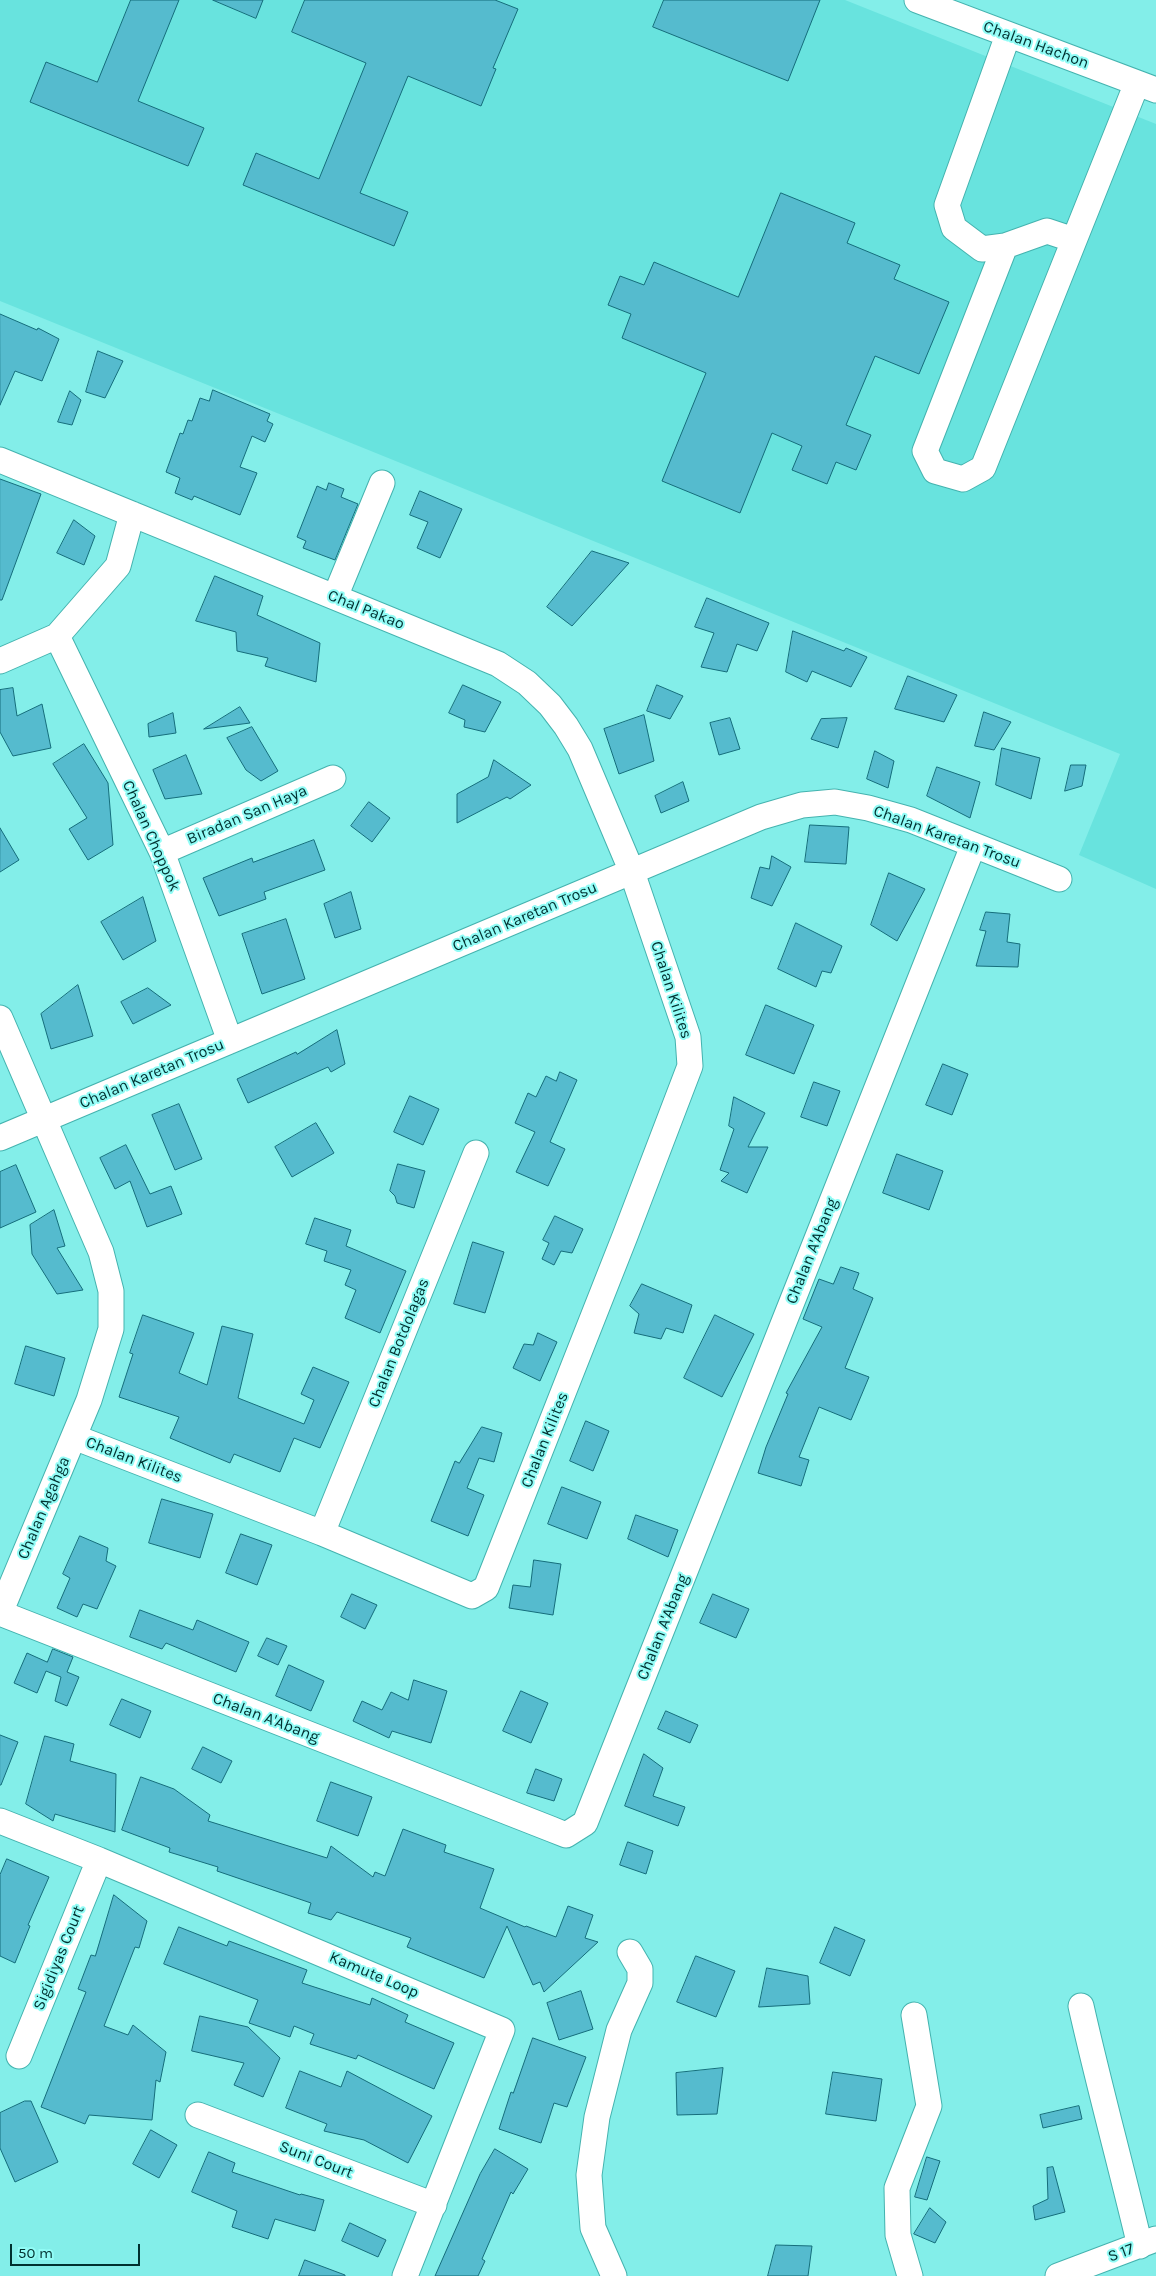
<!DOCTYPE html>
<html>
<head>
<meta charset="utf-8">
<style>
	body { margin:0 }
	#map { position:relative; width:1156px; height:2276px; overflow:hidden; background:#83eee9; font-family:Karla,sans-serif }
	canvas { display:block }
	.scale { position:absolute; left:10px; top:2244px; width:130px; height:22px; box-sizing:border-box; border:2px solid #00302f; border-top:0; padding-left:6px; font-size:15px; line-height:18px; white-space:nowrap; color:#00302f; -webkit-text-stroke:4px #91fcf6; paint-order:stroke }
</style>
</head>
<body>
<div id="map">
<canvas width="1156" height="2276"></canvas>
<div class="scale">50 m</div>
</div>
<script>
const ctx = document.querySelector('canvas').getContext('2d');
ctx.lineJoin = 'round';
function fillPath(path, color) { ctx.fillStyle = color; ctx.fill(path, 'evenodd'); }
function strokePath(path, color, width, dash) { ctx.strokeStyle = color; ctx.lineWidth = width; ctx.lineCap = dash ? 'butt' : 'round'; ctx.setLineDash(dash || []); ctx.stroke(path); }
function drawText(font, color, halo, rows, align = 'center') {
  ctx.font = font + ' Karla,sans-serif'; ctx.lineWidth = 4; ctx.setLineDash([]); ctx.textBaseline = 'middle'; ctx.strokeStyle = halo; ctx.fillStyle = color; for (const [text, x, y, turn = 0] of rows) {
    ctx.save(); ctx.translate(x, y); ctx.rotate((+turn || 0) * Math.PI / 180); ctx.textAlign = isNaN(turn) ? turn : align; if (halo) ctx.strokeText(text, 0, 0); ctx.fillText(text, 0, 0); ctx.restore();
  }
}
fillPath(new Path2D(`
	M0,0H845L1156,124V889L1079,855L1120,754L0,301Z`), '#68e3de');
const building = new Path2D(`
	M131,0H179L138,101L204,128L188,166L30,102L46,62L97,82Z
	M213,0H263L256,18Z
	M305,0H495L518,9L493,68L496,69L481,106L408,76L360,193L408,212L394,246L243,185L256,153L319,179L366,63L292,32Z
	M664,0H820L788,81L653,27Z
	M781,193L855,223L847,243L900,265L894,279L949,302L919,374L875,356L846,425L871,435L856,470L836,462L827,484L792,470L802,446L772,433L740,513L662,481L706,373L622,338L631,314L608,305L620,276L644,285L654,262L738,297Z
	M0,314L37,330L38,328L59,339L42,381L15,371L0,405Z
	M98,351L123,361L105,398L86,392Z
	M213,390L270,414L267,421L273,424L265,442L252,436L240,467L257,473L240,515L194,496L192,500L175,493L180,478L166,472L180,433L183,434L188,420L192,421L200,398L209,401Z
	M70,391L81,400L72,425L58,422Z
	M0,479L41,494L2,600H0Z
	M329,483L344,489L341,497L358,504L335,560L303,548L306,541L297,537L317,486L326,490Z
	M420,491L462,509L440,558L417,548L428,522L410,515Z
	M74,520L95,536L84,565L57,553Z
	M592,551L629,563L572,626L547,607Z
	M215,576L263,596L257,615L320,643L316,682L265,666L268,658L237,651L236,632L196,621Z
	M707,598L769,623L757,651L737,644L727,672L701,667L714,633L695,627Z
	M793,631L844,651L846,648L867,657L851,687L812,671L807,682L786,672Z
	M908,676L957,695L944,722L895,709Z
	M463,685L501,702L485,732L464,727L465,720L449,713Z
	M657,685L683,696L670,719L647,711Z
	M13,688L17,716L42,704L51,748L13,756L0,732V690Z
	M240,707L250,723L204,729Z
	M984,712L1011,722L994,750L975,746Z
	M173,713L176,733L149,737L148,724Z
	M644,715L654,761L619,774L604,729Z
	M730,718L740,749L719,755L710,723Z
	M847,718L838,748L811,739L821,719Z
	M252,727L278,771L261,781L246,770L227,738Z
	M84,744L108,783L113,845L88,860L69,829L87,818L53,764Z
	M1002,748L1040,758L1031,799L996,785Z
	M875,751L894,761L888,788L867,779Z
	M186,755L202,794L165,799L153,770Z
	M494,760L531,785L510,799L507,797L457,823V794L488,777Z
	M1071,765H1086L1082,786L1065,791Z
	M937,767L980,782L970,818L927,796Z
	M683,782L689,801L661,813L655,796Z
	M369,802L390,818L372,842L351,826Z
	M810,825L849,827L846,864L805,862Z
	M0,828L19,860L0,872Z
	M314,840L325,870L264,892L266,899L219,916L203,878L252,858L253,862Z
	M772,856L791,867L772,906L751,898L760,867L769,869Z
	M889,873L925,889L897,941L871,925Z
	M351,892L361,929L335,938L324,904Z
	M143,897L156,941L123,960L101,922Z
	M986,912L1010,914L1007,942L1020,944L1018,967L976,966L986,931L980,930Z
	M286,919L305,979L262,994L242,934Z
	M796,923L842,946L831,973L822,971L816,987L778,969Z
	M78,985L93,1036L51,1049L41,1014Z
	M148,988L171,1005L133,1024L121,1002Z
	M766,1005L814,1025L794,1074L746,1055Z
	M337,1030L345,1064L331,1072L328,1067L248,1103L237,1079L296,1052L297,1054Z
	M943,1064L968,1074L952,1115L926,1105Z
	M560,1072L577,1080L550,1142L565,1149L548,1186L516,1172L535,1132L515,1123L528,1093L536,1097L546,1076L556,1081Z
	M814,1082L840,1091L827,1126L801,1117Z
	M410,1096L439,1109L423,1145L394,1132Z
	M734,1097L765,1113L748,1147H768L747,1193L721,1181L729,1173L720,1170L734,1129L729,1126Z
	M179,1104L202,1159L175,1170L152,1115Z
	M316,1123L334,1153L292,1177L275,1147Z
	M126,1145L150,1194L171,1186L182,1214L147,1227L130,1181L115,1189L100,1158Z
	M897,1154L943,1171L929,1210L883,1193Z
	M398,1164L425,1171L414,1208L397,1203L395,1196L390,1191Z
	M16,1165L36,1212L0,1228V1172Z
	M54,1210L65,1246L57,1248L83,1290L57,1294L32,1254L30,1225Z
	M555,1216L583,1229L572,1253L561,1251L554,1265L542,1259L549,1243L543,1240Z
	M315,1218L351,1230L346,1246L406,1271L380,1333L345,1318L356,1290L345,1285L351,1270L324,1261L327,1251L306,1244Z
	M473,1242L504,1252L485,1313L454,1304Z
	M841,1267L859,1273L853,1289L873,1298L845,1368L869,1377L851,1420L819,1407L799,1457L809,1460L801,1486L758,1473L766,1447L788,1394L786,1393L822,1327L803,1319L819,1279L833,1284Z
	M642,1284L692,1305L683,1333L666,1328L661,1339L634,1333L639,1314L630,1306Z
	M143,1315L194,1333L179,1373L207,1385L222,1326L253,1334L238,1398L304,1424L314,1400L301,1394L313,1367L349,1382L320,1448L294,1438L280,1472L234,1454L230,1463L170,1438L179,1417L119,1397L133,1354L130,1353Z
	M715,1315L754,1334L722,1397L684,1378Z
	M538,1333L557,1342L540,1381L513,1368L524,1344L533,1345Z
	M26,1346L65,1358L54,1396L15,1384Z
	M586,1421L609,1431L593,1471L570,1461Z
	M482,1427L502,1433L494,1462L479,1458L467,1488L484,1495L468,1536L431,1521L455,1461L459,1463Z
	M562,1487L601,1502L587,1539L548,1524Z
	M162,1499L213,1514L200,1558L149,1543Z
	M636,1515L678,1530L668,1557L628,1539Z
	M241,1534L272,1545L257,1585L226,1573Z
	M80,1536L108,1548L106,1561L116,1566L97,1609L83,1604L77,1617L57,1608L70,1578L63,1574Z
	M534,1560L561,1564L553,1615L509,1608L513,1585L530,1587Z
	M352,1594L377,1605L365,1629L341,1617Z
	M713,1594L749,1609L736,1638L700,1623Z
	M140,1610L193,1630L197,1620L249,1642L236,1672L166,1643L162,1649L130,1637Z
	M267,1638L287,1646L278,1665L258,1656Z
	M53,1649L73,1657L67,1672L79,1677L67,1706L55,1701L61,1677L46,1671L37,1693L14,1683L27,1653L47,1662Z
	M289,1665L324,1681L311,1711L276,1696Z
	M414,1680L447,1691L431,1743L392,1731L389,1738L353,1721L362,1701L382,1710L391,1692L408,1700Z
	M521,1691L548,1703L531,1743L503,1731Z
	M122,1699L151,1711L140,1738L110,1725Z
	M666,1711L698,1725L690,1743L658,1729Z
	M0,1735L18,1742L1,1785H0Z
	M45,1736L74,1744L70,1761L116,1774L115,1832L55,1814L53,1821L26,1804Z
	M203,1747L232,1761L221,1783L192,1769Z
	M644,1754L663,1768L653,1796L685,1807L678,1826L625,1806Z
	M536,1769L562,1779L554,1801L527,1793Z
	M141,1777L174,1789L210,1815L208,1821L327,1858L331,1846L373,1877L375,1872L385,1876L403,1829L446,1845L444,1852L494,1869L480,1908L525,1927L526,1926L556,1937L568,1906L593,1915L585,1938L598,1942L544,1992L540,1982L533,1985L507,1926L484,1978L407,1947L411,1938L337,1912L331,1920L308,1913L311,1903L217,1871L218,1867L169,1852L170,1848L122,1830Z
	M331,1782L372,1797L358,1836L317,1821Z
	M628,1842L653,1851L646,1874L620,1865Z
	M7,1859L49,1877L28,1925L30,1926L15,1963L0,1956V1875Z
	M114,1895L147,1921L139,1948L135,1947L104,2026L128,2035L133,2025L166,2052L160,2082L156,2080L152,2120L89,2115L85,2124L41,2107L86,1992L78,1989L91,1955L95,1956Z
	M179,1927L227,1946L229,1941L307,1970L302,1983L370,2005L372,1998L408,2015L405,2022L454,2043L434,2089L358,2055L356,2059L310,2044L314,2034L294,2026L290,2037L249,2023L258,2000L164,1964Z
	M835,1927L865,1940L850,1976L820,1963Z
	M696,1956L735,1971L716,2017L677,2002Z
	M767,1968L808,1976L810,2004L759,2007Z
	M581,1991L593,2029L559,2040L547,2003Z
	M200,2016L248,2027L280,2058L263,2097L234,2085L244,2063L192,2051Z
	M533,2038L586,2057L567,2107L554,2103L541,2143L499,2129L511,2092L513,2093Z
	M723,2068L717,2114L677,2115L676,2073Z
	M300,2071L341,2087L347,2071L432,2116L408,2163L364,2140L324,2131L327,2124L286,2108Z
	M833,2072L882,2079L876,2121L826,2114Z
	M25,2101H31L58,2162L15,2182L0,2148V2113Z
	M1079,2106L1082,2119L1043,2128L1040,2115Z
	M151,2130L177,2145L159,2178L133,2164Z
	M495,2149L528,2169L513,2194L511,2192L482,2259L485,2261L478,2276H435L480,2174Z
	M209,2152L235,2163L232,2172L300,2195L301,2194L324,2200L315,2231L275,2219L268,2239L232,2227L237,2211L192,2192Z
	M927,2157L940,2161L927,2200L915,2197Z
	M1053,2167L1065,2212L1035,2220L1033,2206L1048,2199L1047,2168Z
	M930,2208L946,2222L935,2243L914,2234Z
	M350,2223L386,2240L378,2257L342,2241Z
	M776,2245L812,2246L808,2276H768Z
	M305,2260L345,2275V2276H299Z`);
fillPath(building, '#55bbce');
strokePath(building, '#156d7b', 1);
const minor = new Path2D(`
	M917,0L1156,90
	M1008,35L947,205L954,228L982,249L1005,246L1047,231L1074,240
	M1005,246L925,451L935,471L963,479L983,468L1137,83
	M0,460L498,664L527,683L550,705L566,726L580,749L632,872L688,1037L690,1066L625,1236L486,1588L472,1596L322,1533L74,1437
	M335,597L382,483
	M57,636L162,852L230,1041
	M0,661L57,636L118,566L132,514
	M162,852L333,778
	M0,1018L101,1252L111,1291V1329L89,1400L0,1613
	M0,1138L761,817L802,805L835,802L868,808L911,820L1059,879
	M322,1533L476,1153
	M0,1613L551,1829L566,1835L585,1823L973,846
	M0,1821L99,1860L502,2030L405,2276
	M1081,2006C1099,2086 1121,2166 1140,2246
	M19,2056L99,1860
	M198,2115L434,2205
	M614,2276L593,2228L589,2175L597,2117L619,2030L640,1983V1969L630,1952
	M910,2276L898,2235L897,2188L929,2106L914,2015
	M1058,2276L1156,2239`);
strokePath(minor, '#44b3af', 27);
strokePath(minor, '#fff', 25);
drawText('16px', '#00302f', '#91fcf6', [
	["Chalan Hachon",1036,45,20],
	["Chal Pakao",366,610,22],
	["Biradan San Haya",247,815,-23],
	["Chalan Choppok",151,836,66],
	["Chalan Karetan Trosu",947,837,20],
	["Chalan Karetan Trosu",525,917,-23],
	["Chalan Kilites",671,990,72],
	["Chalan Karetan Trosu",152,1074,-23],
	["Chalan A'Abang",812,1251,-68],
	["Chalan Botdolagas",399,1343,-68],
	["Chalan Kilites",545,1440,-68],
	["Chalan Kilites",134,1460,21],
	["Chalan Agahga",44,1508,-67],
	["Chalan A'Abang",663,1627,-68],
	["Chalan A'Abang",266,1718,21],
	["Sigidiyas Court",59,1958,-68],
	["Kamute Loop",374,1975,23],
	["Suni Court",316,2160,21],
	["S 17",1121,2253,-20]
]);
</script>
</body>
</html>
